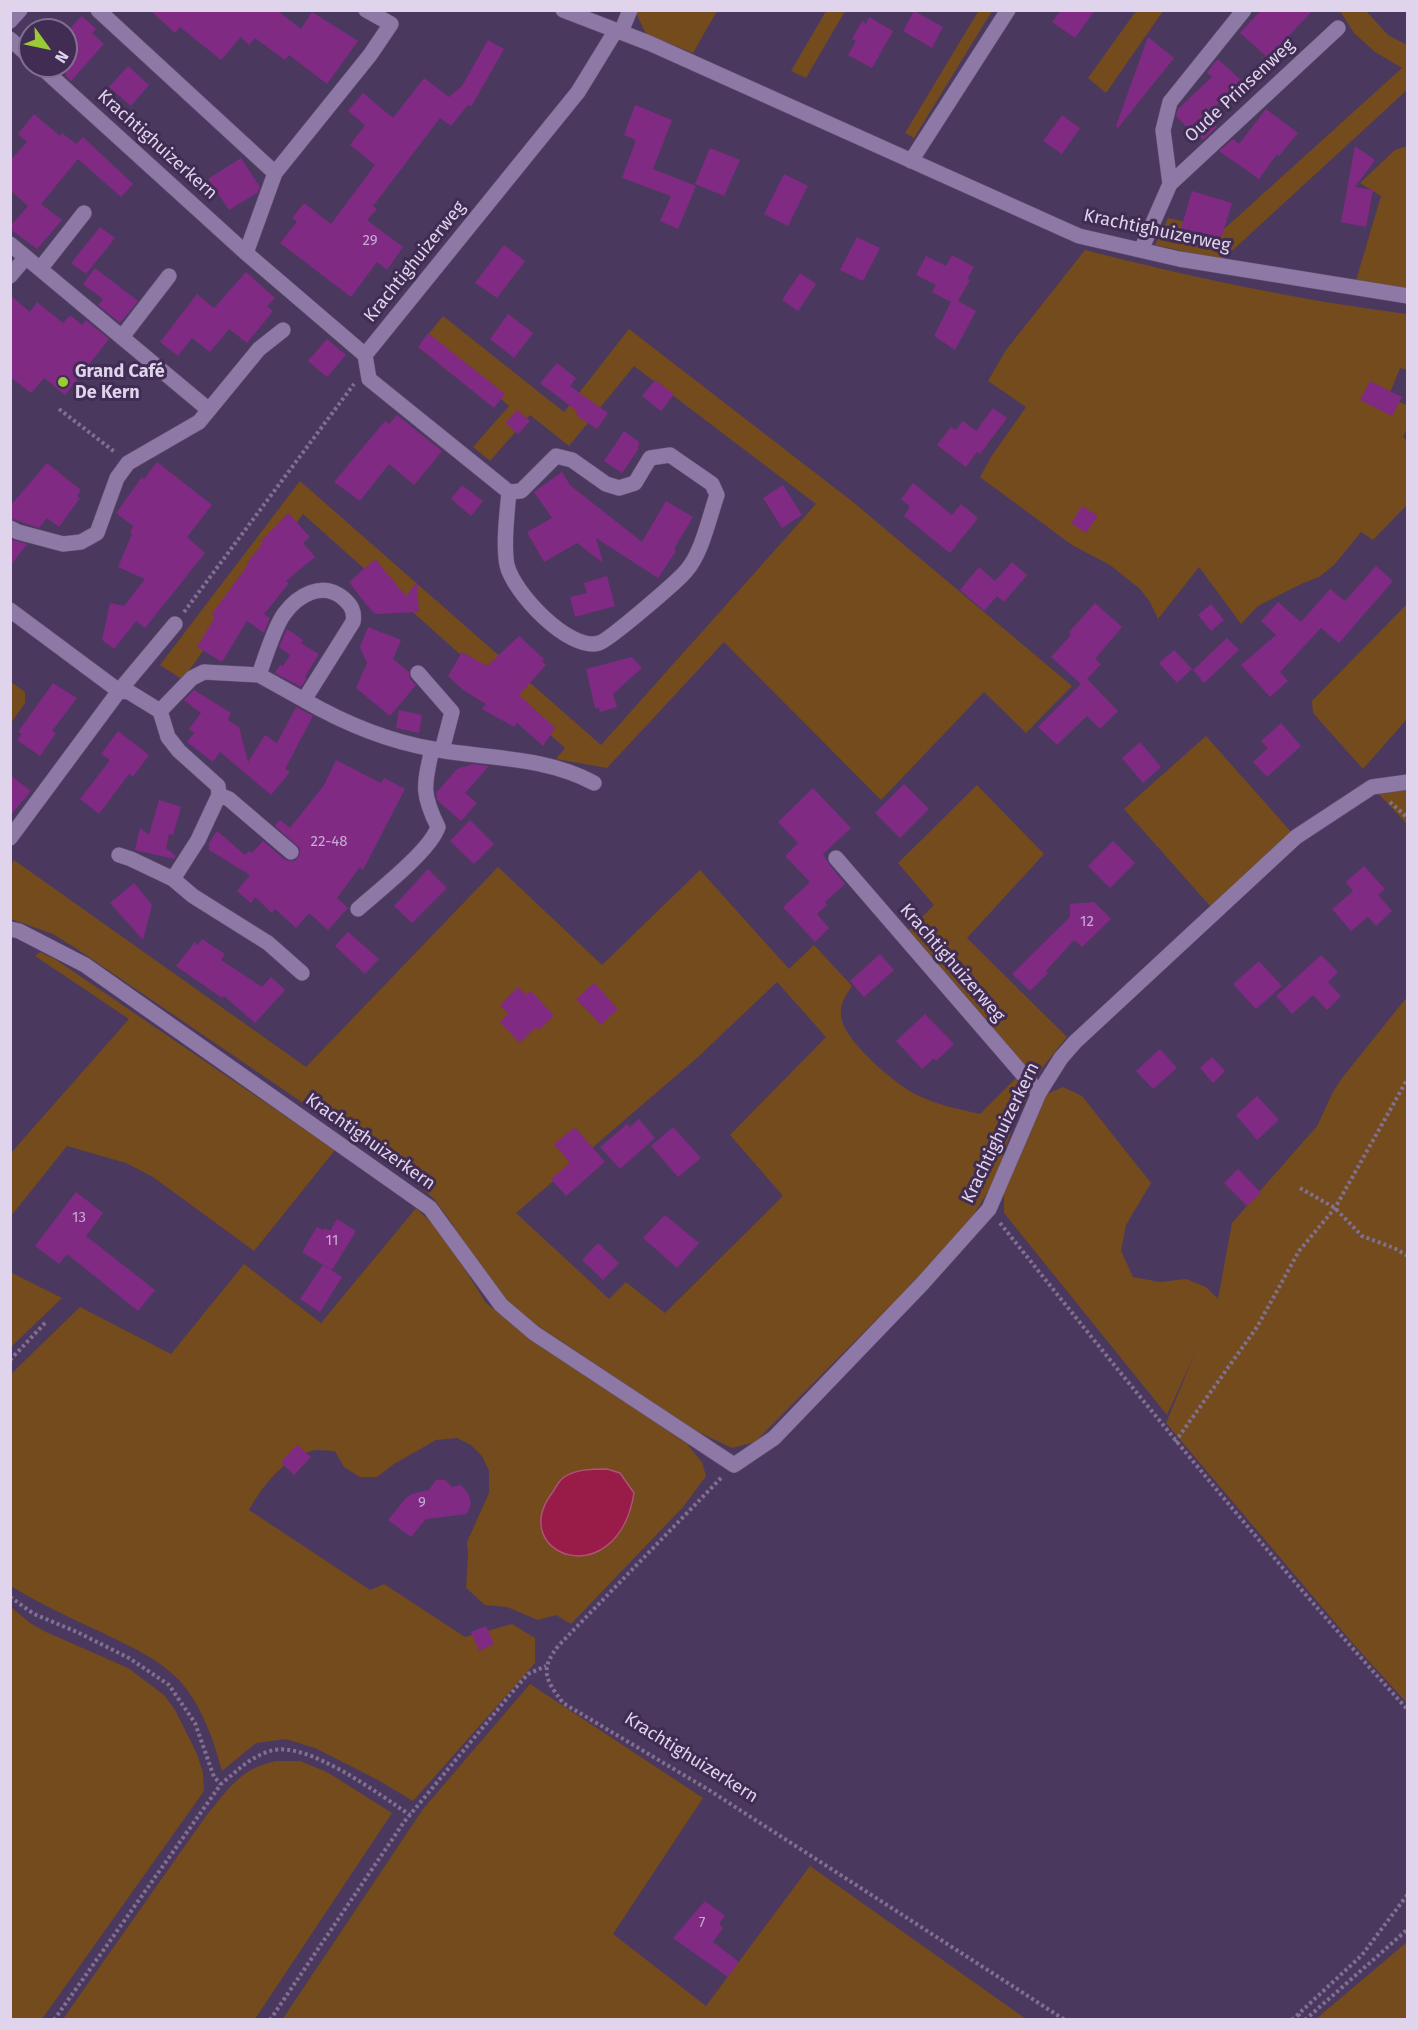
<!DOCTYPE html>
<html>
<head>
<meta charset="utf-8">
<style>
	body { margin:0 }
	#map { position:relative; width:1418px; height:2030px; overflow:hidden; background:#4b385f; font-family:"Fira Sans",sans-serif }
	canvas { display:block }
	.frame { position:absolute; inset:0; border:12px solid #dfd4ec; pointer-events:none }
	.north { position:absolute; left:18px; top:18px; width:60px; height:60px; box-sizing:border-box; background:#412d54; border:2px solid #807091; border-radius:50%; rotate:123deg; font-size:16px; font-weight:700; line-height:24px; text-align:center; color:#dfd4ec }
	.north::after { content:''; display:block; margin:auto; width:21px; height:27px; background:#9acb34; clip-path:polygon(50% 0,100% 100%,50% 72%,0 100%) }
</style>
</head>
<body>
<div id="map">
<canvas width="1418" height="2030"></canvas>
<div class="frame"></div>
<div class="north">N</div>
</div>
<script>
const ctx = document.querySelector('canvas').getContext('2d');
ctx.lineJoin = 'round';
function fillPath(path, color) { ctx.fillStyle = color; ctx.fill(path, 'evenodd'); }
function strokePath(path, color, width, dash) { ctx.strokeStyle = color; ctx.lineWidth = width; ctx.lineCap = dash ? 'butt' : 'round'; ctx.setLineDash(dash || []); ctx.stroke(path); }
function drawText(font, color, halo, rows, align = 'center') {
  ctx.font = font + ' "Fira Sans",sans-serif'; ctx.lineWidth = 6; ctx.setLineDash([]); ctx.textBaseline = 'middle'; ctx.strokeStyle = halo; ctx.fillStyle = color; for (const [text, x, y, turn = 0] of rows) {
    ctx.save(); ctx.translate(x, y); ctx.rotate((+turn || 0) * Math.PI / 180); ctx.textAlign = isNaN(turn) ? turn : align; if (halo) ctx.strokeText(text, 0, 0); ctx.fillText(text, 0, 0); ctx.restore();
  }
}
fillPath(new Path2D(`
	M637,10L717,11L693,53L646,34L636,13Z
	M979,10L992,11L914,138L905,133Z
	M826,11H845L806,78L791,71Z
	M1136,11H1163L1106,93L1088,78Z
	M1340,11H1366L1388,35L1407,45V90L1222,260L1155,245L1168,218L1223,230L1402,68L1375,52L1354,33Z
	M1407,146V291L1355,284L1381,196L1360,183L1395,150Z
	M1085,250C1191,277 1298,300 1407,314V370L1400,368L1390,393L1392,399L1407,405V428L1403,437L1407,441V505L1373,540L1361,532L1334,565L1319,577L1301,584L1258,606L1241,624L1199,567L1158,619L1150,602L1140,589L1110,565L1072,545L980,477L991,457L1026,407L988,381L1006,350Z
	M443,316L564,412L629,329L853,502L1072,686L1026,733L984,692L881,800L724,642L607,768L556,759L565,748L303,514L187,673L180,678L160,665L300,481L601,745L816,504L634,366L569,446L530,415L490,461L473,447L509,406L427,336Z
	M1407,604V719L1363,769L1313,713L1312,701Z
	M11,682L25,692V703L11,723Z
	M1206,736L1292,833L1211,907L1124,809Z
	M977,785L1044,854L967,938L1067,1037L1042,1068L1013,1125L996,1179L962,1233L755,1442L732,1448L692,1429L528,1319L498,1294L451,1222L434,1199L415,1182L328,1120L77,949L53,934L11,919V865L14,860L306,1067L498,867L602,965L700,870L789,969L814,945L852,986C846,995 840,1003 841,1016C843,1040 896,1085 917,1095C937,1105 959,1109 980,1114L1023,1071L901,938L934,905L898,863ZM777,982L826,1037L730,1135L783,1196L665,1313L626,1282L609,1299L516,1213L698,1057Z
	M1407,788V824L1374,789Z
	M40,952L55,959L335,1150L254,1251L153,1177L126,1163L67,1146L11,1216V1153L129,1019L35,956Z
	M1407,997V1703L1355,1646L1166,1423L1195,1353L1167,1415L1004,1213V1192L1047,1094L1063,1087L1082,1096L1151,1183L1126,1225L1121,1251L1133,1277L1160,1282L1186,1279L1206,1287L1218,1299L1232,1223L1317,1126L1333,1092L1342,1078Z
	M416,1208L442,1233L486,1303L517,1328L687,1444L702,1462L706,1476L683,1507L571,1624L556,1615L538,1620L507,1607L485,1605L466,1588L468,1554L467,1542L489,1493V1471L482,1456L471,1445L457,1438L436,1440L394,1464L377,1477H360L344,1467L335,1451C327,1451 318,1449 311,1451C284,1459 262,1486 249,1510L370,1590L384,1584L465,1637L512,1624L535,1638V1663L413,1801L378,1780L315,1748L286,1739L256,1743L222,1771C213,1738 202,1706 179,1680C158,1658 127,1645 101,1632C70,1618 40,1604 11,1586L10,1375L80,1307L171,1354L244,1264L321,1323Z
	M10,1272L62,1298L11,1347H10Z
	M11,1607L30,1623L46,1632L128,1668L164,1695L175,1710L197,1754L203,1773L204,1791L42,2019H11Z
	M530,1684L703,1798L613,1934L706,2006L810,1866L1026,2019L282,2020L423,1809Z
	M276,1761H300L327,1772L392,1813L255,2019H63L206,1816C229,1789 239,1769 276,1761Z
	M1407,1942V2019H1316Z`), '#734b1c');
const water = new Path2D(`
	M607,1469L620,1473L634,1493C617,1596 506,1555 552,1493C555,1489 558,1482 563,1478C574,1469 593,1469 607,1469Z`);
fillPath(water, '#991b47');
strokePath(water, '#ae5278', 1.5);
fillPath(new Path2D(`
	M150,10H277L301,29L312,12L358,41L327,84L289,55L285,60L255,38L249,45L241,37L221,60L180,27L175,33Z
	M1061,10H1095L1075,38L1052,22Z
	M1261,10H1313L1268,58L1240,33Z
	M914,11L943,27L932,48L903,31Z
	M82,16L96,29L92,33L104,44L71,81L66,76V32Z
	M869,17L893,31L872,68L848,55L856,41L852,39L862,21L866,24Z
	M1148,37L1174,58L1118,128L1116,126Z
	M488,40L504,49L471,107L468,105L451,126L440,118L373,206L377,209L367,220L403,247L387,270L377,262L351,297L280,243L297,222L292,218L304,203L331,224L375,165L350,145L365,125L348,111L363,93L393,118L424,78L449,97L462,86Z
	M1218,59L1243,82V89L1235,98L1229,93L1206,116L1217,127L1203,140L1200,138L1199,140L1176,116L1178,109L1212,77L1207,72Z
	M128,66L149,85L131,106L109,87Z
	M635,105L672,120L653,169L696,186L678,229L660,221L671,196L622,178L636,140L624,135Z
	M1266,109L1298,133L1279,156L1277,154L1259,179L1219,151L1233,139L1239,144Z
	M34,114L60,136L62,133L76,144L83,137L133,184L121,197L78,159L41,204L62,220L37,249L10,229V226L28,206L10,190V161L27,142L18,134Z
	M1062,115L1080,128L1062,154L1043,141Z
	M1355,146L1375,160L1355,187L1373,190L1366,227L1341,222Z
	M710,148L740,160L724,196L695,184Z
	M241,158L260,187L257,193L229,210L208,179Z
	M784,174L808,186L788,226L764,214Z
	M1192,191L1232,203L1219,245L1179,235Z
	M100,227L115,238L86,274L71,263Z
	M857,237L880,248L863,281L840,270Z
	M504,245L525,261L497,298L475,283Z
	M952,255L974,267L967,279L970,280L958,301L976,311L955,350L934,336L951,302L932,292L936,285L916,275L926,256L946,266Z
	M95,268L138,301L120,323L98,305L103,299L83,284Z
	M246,272L275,298L267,306L273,311L247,343L229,329L210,352L192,338L178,356L160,342L197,294L214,308Z
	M800,273L816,284L798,311L782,300Z
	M10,295L30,312L37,302L63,323L70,315L82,325L86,320L109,339L65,395L44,378L31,393L10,377Z
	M508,314L533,333L514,358L490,339Z
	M428,333L505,394L494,408L418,347Z
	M327,339L346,355L327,377L308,361Z
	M557,363L576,378L570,386L608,413L597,429L576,415L578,412L540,383Z
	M655,380L674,394L661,411L642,396Z
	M1370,381L1402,397L1392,416L1360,400Z
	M993,408L1007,418L980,454L977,452L966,467L937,445L951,427L956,430L963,421L976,431Z
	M517,410L530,421L518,434L505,423Z
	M397,415L442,451L414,485L389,464L360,501L334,482L385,421L389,424Z
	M624,431L639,442L638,450L622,473L604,461Z
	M157,462L212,505L187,537L205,553L145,628L136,621L114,649L102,640L110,603L124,606L145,579L118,567L132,534L130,532L133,526L116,513L142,477L144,479Z
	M47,463L81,490L77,496L80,498L59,527L47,518L39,528L10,518V506Z
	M562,472L570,485L642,542L666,501L693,517L674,549L676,551L658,578L596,538L603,563L577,543L544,562L527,532L552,518L534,492Z
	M913,483L952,515L961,504L978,518L950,553L904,516L910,507L901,499Z
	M462,485L483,501L471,516L451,499Z
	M783,485L802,515L782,528L763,498Z
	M1082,506L1098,516L1086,533L1071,523Z
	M288,513L310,537L303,543L315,557L286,581L289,583L264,614L270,618L264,633L247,621L222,662L197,647L215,617L211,615L248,565L246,564L263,543L261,541Z
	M10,539L27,544L10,566Z
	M375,559L406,596L417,582L419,612L375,614L365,603L349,582Z
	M1012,562L1027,575L1004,602L997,596L984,611L960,590L979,567L995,581Z
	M1376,566L1393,581L1339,643L1321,628L1280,672L1288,681L1270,697L1241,665L1276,635L1261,621L1278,602L1301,622L1330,589L1345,601Z
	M607,576L615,606L575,617L570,597L587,593L584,583Z
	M1095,603L1122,627L1095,659L1101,664L1087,679L1118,711L1100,729L1087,716L1057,745L1038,727L1081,684L1051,657L1071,635L1069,632Z
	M1211,604L1224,620L1211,631L1198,615Z
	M368,627L401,640L393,659L409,672L410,679L416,685L390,716L356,688L367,663L360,647Z
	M287,629L303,640L301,643L319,654L305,677L307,678L301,687L275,673L280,665L283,666L290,655L279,647Z
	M519,636L544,659L542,661L546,665L519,695L555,728L543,746L517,723L514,727L482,709L486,704L463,690L448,676L462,652L487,666Z
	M1227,638L1239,650L1204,683L1193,670Z
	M1174,650L1192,669L1177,683L1159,663Z
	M632,657L642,668L613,694L617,707L600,712L599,708H595L586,669Z
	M53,683L77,698L52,731L56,733L40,756L17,740L22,734L18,732Z
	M194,690L231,713L228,720L239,727L248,762L265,735L277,743L296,707L313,716L285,769L290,772L271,795L220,752L213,762L187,742L194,733L189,729L201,713L184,700Z
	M399,710L422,715L419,733L396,728Z
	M1281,723L1301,746L1267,777L1253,762L1268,748L1261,741Z
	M118,731L149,755L133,777L129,774L99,814L80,799L110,760L101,754Z
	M1140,742L1161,767L1143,783L1122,758Z
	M336,760L381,783L384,778L405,789L363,870L360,867L337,898L348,908L328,930L309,913L296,928L275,909L272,913L255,897L251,903L237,891L250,875L209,850V843L217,831L245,855L249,851L252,853L263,841L285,860L295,861L300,854V848L275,826L280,820L290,828L324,785Z
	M473,764L489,766L465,793L477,803L461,821L437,800L436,793L457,769Z
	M10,775L31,791L10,816Z
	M904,784L929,809L900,838L875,813Z
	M813,788L851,828L823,854L829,864L845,884L825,902L827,905L817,914L829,928L815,942L783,907L810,882L785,856L798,843L778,822Z
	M159,800L181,807L173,835L169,834L166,848L176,856L174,859L135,850L140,828L149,835Z
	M470,820L494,844L474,864L450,841Z
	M1113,841L1135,863L1110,888L1088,866Z
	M1364,866L1385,889L1378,895L1392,911L1376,926L1368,917L1351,931L1332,909L1353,891L1346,882Z
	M428,869L447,888L412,923L394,906Z
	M134,883L152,905L143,940L110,903Z
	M1094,902L1111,919L1082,947L1074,940L1046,971L1048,973L1030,991L1012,974L1070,917V904Z
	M348,932L379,959L365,974L335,946Z
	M202,939L225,954L221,960L262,987L271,977L285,990L255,1023L224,996L222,998L176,966L195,942L198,945Z
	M880,954L894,970L864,997L850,981Z
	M1321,955L1338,972L1328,982L1341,996L1327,1010L1313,995L1292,1014L1276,996Z
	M1259,961L1282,986L1256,1009L1233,984Z
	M594,983L618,1009L601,1025L576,999Z
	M518,987L527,995L531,991L554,1015L539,1030L536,1027L520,1043L500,1022L508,1014L500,1005Z
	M925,1014L954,1044L936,1061L934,1058L922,1069L896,1041Z
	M1160,1049L1177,1068L1153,1089L1136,1071Z
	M1212,1057L1225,1071L1213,1083L1200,1068Z
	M1257,1096L1279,1120L1257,1140L1236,1115Z
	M639,1119L655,1138L620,1169L600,1147L627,1124L630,1127Z
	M575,1127L605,1162L566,1196L551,1179L570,1163L554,1144Z
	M673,1127L701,1158L678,1177L651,1146Z
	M1238,1169L1261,1193L1247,1206L1224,1183Z
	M76,1192L103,1213L86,1236L155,1290L138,1311L67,1254L59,1264L35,1246Z
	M665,1215L699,1243L677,1268L643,1238Z
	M337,1219L356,1231L332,1270L302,1252L317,1227L323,1230L325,1228L330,1231Z
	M598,1243L619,1263L603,1280L582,1260Z
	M323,1265L342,1277L320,1312L300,1299Z
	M297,1445L311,1457L294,1475L281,1462Z
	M436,1480H445L452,1487L461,1485L468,1493L471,1504L467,1514L426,1519L411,1537L388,1520L405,1499L412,1494L429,1490Z
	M486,1626L494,1644L479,1651L471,1632Z
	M705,1901L725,1916L719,1924L723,1928L713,1942L739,1962L728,1977L673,1938Z`), '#802a83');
const minor = new Path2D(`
	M98,10L275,173L246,253
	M563,10L649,43L1079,236L1179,259L1408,296
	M10,21L20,10
	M621,32L630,10
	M10,39L30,57
	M40,66L246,253L365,355
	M911,161L1008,10
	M275,173L370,55L391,24L366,10
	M1170,184L1163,130L1170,102L1244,10
	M10,244L40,269L84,213
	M1141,250L1170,184L1338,28
	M40,269L209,410
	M10,276L26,257
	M122,337L169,276
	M509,492L521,491L556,456L572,460L606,484L619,488L635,483L650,458L670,455L712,484L717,495C709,518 702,553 686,571C678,581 608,641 599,643C569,652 513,592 507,565C503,545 507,513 509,492L369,379L365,355L578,92L616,30
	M10,528L18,532L63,544L81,542L97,533L117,478L128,463L199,422L259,349L283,330
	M10,610L119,691L175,624
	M418,673L452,712L442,750
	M304,700C344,723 387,741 433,749C487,759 544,756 594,783
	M160,711L192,678L204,672L259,675L304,700L353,622C355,611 351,605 343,598C322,581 298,595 284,614C274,628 265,658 259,675
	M219,795L229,799L291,852
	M10,838L119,691L129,692L160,711L168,737L179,751L218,786L219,795L198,840L173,879L193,896L268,943L302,973
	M119,855L131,859L173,879
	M836,858L1039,1093
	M358,909C378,891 430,851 438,827C421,793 424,785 432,749
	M10,929L19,931L85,965L430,1208L501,1305L534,1333L734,1465L774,1438L922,1284L989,1209L1039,1093L1061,1058L1075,1042L1296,837L1372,787L1408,782`);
strokePath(minor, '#655576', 16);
strokePath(new Path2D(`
	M59,409L116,453
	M184,612L354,384
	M1390,802L1408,818
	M1300,1188L1335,1208L1362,1236L1394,1248L1408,1256
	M1000,1223C1132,1388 1265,1553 1408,1710
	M10,1360L46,1322
	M1175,1442L1257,1327L1299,1251L1335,1208L1408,1078
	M721,1478L560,1644C539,1669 545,1679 563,1703L709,1790L1065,2020
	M10,1597L34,1614L77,1632L129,1658L169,1685L195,1723L214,1777L221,1784
	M1298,2014L1302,2020
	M54,2020L221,1784C237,1771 250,1757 270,1751C306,1739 380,1795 410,1815
	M270,2020L404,1822L519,1684L528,1674L546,1666
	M1292,2020L1362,1955L1408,1894
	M1305,2020L1408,1929`), '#807092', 4, [3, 3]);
strokePath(minor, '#8e78a5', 15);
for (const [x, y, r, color] of [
	[63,382,6,"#9acb34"]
]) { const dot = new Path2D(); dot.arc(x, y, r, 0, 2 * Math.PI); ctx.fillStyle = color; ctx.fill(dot); strokePath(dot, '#412d54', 2); }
drawText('15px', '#c7aad2', null, [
	["29",370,241],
	["22-48",329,842],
	["12",1087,922],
	["13",79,1218],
	["11",332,1241],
	["9",422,1503],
	["7",702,1923]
]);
drawText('18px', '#dfd4ec', '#412d54', [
	["Oude Prinsenweg",1240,91,-43],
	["Krachtighuizerkern",157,145,42],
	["Krachtighuizerweg",1157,231,12],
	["Krachtighuizerweg",415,262,-51],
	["Krachtighuizerweg",952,963,49],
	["Krachtighuizerkern",1001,1133,-64],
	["Krachtighuizerkern",370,1142,35],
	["Krachtighuizerkern",691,1758,32]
]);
drawText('bold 18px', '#dfd4ec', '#412d54', [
	["Grand Café",75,372],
	["De Kern",75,393]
], 'left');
</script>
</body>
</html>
